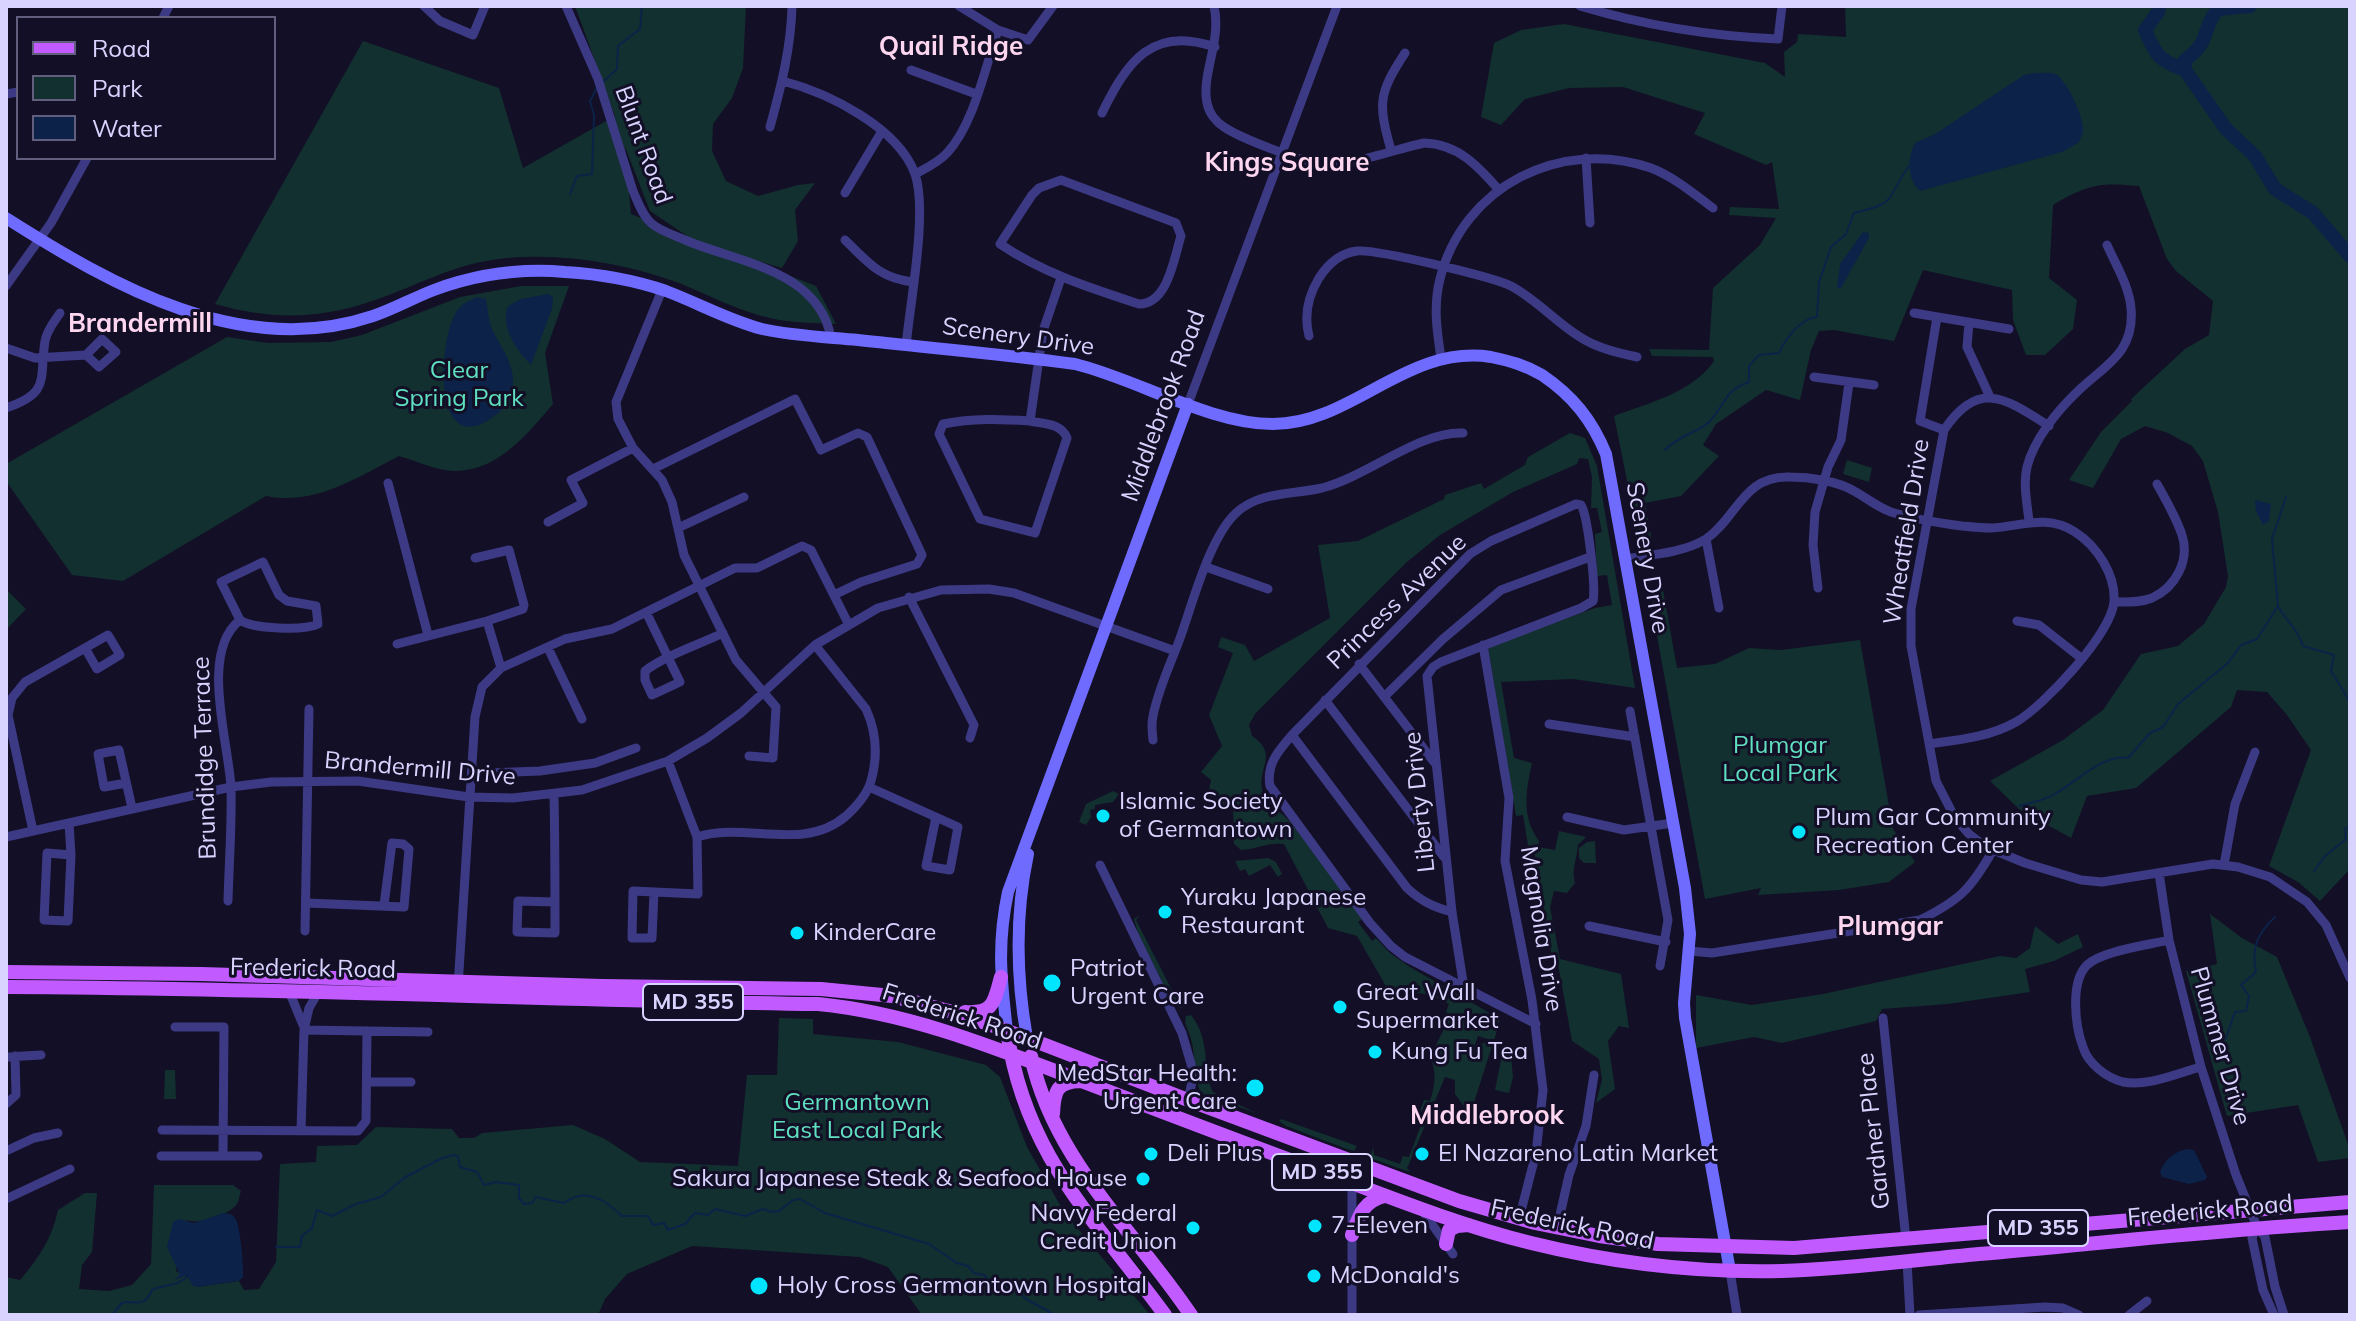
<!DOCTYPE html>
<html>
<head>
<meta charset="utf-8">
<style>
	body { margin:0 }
	#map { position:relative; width:2356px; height:1321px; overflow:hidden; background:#130f26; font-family:Mulish,sans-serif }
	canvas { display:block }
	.frame { position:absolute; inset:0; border:8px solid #d9d4ff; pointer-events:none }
	.legend { position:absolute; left:16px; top:16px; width:260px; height:144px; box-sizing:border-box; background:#130f26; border:2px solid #625e7d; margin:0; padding:10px 14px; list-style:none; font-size:24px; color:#d9d4ff }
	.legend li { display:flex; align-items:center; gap:16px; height:40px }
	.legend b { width:40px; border:2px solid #625e7d }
</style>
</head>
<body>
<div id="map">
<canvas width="2356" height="1321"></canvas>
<div class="frame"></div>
<ul class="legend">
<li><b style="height:10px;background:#c25bff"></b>Road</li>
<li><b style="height:22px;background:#12302f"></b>Park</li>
<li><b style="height:22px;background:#0c2248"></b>Water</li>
</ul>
</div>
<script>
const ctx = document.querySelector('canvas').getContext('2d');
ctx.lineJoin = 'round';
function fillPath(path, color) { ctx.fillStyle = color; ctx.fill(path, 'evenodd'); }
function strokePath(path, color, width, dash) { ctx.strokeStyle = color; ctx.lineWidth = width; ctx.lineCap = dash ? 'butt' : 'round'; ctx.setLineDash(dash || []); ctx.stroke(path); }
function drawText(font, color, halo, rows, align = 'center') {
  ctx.font = font + ' Mulish,sans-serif'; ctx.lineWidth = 6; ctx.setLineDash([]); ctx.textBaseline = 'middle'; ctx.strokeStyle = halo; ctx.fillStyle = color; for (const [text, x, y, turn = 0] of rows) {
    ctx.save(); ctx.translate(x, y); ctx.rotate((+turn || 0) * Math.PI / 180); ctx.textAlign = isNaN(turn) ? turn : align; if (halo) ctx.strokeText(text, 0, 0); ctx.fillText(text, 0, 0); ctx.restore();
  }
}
fillPath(new Path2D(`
	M575,6H746L743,68L732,98L713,124L712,151L726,181L758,196L798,185L815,183L795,210L798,241L782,268L731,253L816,286L836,324C814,323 791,323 770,318C738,311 709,295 679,283C625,263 564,253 507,258C452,263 419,286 369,302C317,320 267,319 215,304L363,41L499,88L523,168L615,116ZM625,147L650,211L687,236L631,214Z
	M1845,6H2350V869L2320,901L2298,882L2269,866L2311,750L2287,715L2267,692L2237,690L2231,707L2136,788L2087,796L2071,838L2019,809L1990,781L2063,740L2103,710L2141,654L2178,646L2204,624L2226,587L2228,576L2218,512L2203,461L2192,446L2168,433L2145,426L2121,439L2093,488L2069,480L2101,432L2132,401L2131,399L2185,349L2209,335L2213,301L2176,271L2167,259L2139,186C2100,182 2086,185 2053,205L2049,278L2077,300L2073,329L2045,355H2026L2013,320L2012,290L1923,270L1894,341L1834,330L1819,331L1811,350L1800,400L1766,390L1716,424L1703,445L1719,456L1681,496L1645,503L1652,541L1647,542L1638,535L1614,416C1648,403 1692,393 1714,361L1713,357L1652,356L1649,349L1709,350L1713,288L1760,245L1776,218L1729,215L1730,207L1779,209L1772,162L1766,165L1694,134L1705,113L1623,87L1569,88L1525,99L1501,125L1481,117L1494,43L1521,30L1564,24L1765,63L1785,77L1784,52L1797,42L1798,34L1846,37Z
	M521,286H569L545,353L553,404C527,434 498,472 453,471C436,470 416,461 399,456C358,477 315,506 266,496L123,581L72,575L6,481V464L227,337L268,343L331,342L362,335L460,297Z
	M1570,433L1585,438L1597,466L1635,688L1573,679L1501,682L1514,758L1532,763C1526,791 1521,816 1539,841L1538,847L1555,850L1559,831L1586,837L1578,845C1577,859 1571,870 1575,883L1567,893L1554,891L1550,907L1560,959L1621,974L1629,1028L1619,1026L1608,1041L1615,1089L1596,1103L1602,1080L1599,1059L1572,1041L1557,959L1552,958L1534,851H1529L1523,815L1516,816L1488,647L1595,608L1612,605L1607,575L1597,576L1595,534L1602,532L1597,508H1591L1592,477L1588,459L1579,458L1577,464L1513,492L1440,535L1407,562L1255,714L1249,725L1252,736C1282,756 1252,771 1265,797C1271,807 1284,814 1291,823C1316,854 1339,887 1362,919L1358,922L1372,941L1376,938L1390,953L1410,967L1500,1019L1494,1041L1478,1036L1474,1047L1486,1042L1492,1046L1470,1115L1455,1094V1080L1445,1077L1409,1164L1407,1168L1410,1171H1407L1370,1158L1373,1147L1374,1155L1400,1164L1403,1156L1409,1157L1424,1117L1419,1113L1424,1100L1430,1101C1435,1085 1437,1073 1430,1057L1451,1015L1446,1012L1449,1004L1431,995L1387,988L1357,936L1328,928L1284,844C1268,842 1257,849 1241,850L1234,844L1233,805H1219L1208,796L1211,780L1201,772L1222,746L1209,715L1233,653L1218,647L1221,637L1245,645L1254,661L1330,618L1318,545L1358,541L1444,499L1445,495L1481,483L1484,489L1525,465L1528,457Z
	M1847,460L1872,468L1869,482L1843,474Z
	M6,589L26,609L6,630Z
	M1663,590L1677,668L1715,664L1749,648L1781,650L1860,640L1893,829L1915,862L1889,882L1839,890L1758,895L1761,888L1705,899L1651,603Z
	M1113,791L1119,794L1113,802L1095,805V809L1090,810L1091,817L1086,825L1079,822L1086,804Z
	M1595,841L1596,863H1584L1579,858V848L1587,842Z
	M1268,858L1276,862L1282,874L1278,877L1270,865L1249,876L1245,869L1240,871L1235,861Z
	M2210,914L2242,938L2277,957L2310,1037L2350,1150V1158L2318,1162L2298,1105L2227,1116L2186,971L2217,964Z
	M1140,915L1136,920L1179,1004L1186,1003L1181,1008L1173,1004L1138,933L1134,919Z
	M2035,926L2058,944L2078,934L2083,947L2054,961L2025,969L2030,992L1948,1004L1882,1009L1876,1021L1782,1043L1754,1037L1696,1048V995L1752,1005L1823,994L2000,956L2016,958L2030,948Z
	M1191,1015C1212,1042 1201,1068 1213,1092L1256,1113L1202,1094C1193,1082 1196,1051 1190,1036C1187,1027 1184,1025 1186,1016Z
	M779,1018L813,1019V1034L898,1042L986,1065L1000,1077L1027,1147L1064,1212L1150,1315H922L888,1267L860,1257L692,1246L627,1274L605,1299L598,1315H6V1277L20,1280C39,1258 52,1238 58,1210L85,1193H97L92,1252L82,1265L79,1289L109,1291L132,1285L151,1264L154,1185H233L241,1191C239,1196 239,1201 237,1204C228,1216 199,1225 186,1220L176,1271L191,1279L197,1287L239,1281L244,1290L259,1289L276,1262L280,1164L316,1162L317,1146L357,1145L376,1127L452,1129L459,1138H474L482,1133L573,1125L605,1139L640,1162L738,1166L747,1075H777Z
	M1502,1055L1511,1057L1513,1077L1509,1093L1495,1090Z
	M165,1070H175L176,1099H164Z
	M1281,1119L1357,1146L1354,1151L1344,1148L1286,1126L1279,1121Z`), '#12302f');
fillPath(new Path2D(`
	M2035,73C2041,73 2049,72 2055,74C2066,78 2085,119 2083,131C2083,135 2080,139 2078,143L2062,152L1920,191C1907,179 1907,158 1915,143L1935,134L2024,75Z
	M1863,232L1869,233V238L1841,288H1837L1840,264Z
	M548,294L553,297L552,309L531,365C517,350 500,329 508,306L521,299Z
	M477,297L486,299C488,308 488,320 492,329C500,346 513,361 513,381C513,397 506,408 493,417C431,462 438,338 457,311C461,304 469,301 477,297Z
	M2255,500L2271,504L2269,521L2263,525L2256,511Z
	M2188,1149L2194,1150L2207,1177L2205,1180L2189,1184L2162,1177L2160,1172C2166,1158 2173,1152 2188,1149Z
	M223,1213C228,1214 232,1213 235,1218C240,1223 244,1268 243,1277L239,1281L197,1287L192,1285L187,1275L173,1281L180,1275L167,1247L173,1222L179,1219L194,1223Z`), '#0c2248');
strokePath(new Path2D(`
	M604,81L617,69L618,46L640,29L642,6
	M570,194L577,176L592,174L594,115L590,101L597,88
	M1665,450C1680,434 1698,433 1709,422C1726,405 1723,391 1749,382V366L1759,355L1779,353C1786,338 1800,319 1817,317L1819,282L1831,247L1846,234L1854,213C1901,202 1884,199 1909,166
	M2279,608C2287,621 2299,631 2303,646L2334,655L2331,671L2350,702
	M2350,718V732
	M2019,806C2031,803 2045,800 2055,794C2076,782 2103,754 2128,758L2150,733L2163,727L2178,704L2228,663L2241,645L2257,639L2278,606L2272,539L2286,497
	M2314,871L2325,856L2346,839L2345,829L2350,825
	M2218,1041L2226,1038L2235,1012L2246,1011L2249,996L2241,985L2256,972C2251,948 2257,934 2275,917
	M276,1247H300L302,1236L312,1228L317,1210L332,1216L356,1204L381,1197L404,1178L442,1158L454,1155L458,1157L460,1167L477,1172L484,1185L496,1182L519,1185V1198L524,1204L532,1203L536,1197L564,1203C586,1187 604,1199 622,1216H648L653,1225L664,1223L668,1230L685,1224L695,1213L708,1215L715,1209L745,1216L763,1209L772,1212L779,1211L793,1200L800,1199L825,1213L929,1244L957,1263L968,1266L974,1273L984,1275L992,1284L1001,1283L1019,1292L1026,1299L1055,1315
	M112,1315L122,1303C135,1299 143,1310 152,1290C165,1284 178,1287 189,1275`), '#0c2248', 2);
strokePath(new Path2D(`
	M2159,6L2158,12L2145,30C2155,54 2159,61 2185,70
	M2250,6L2218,9C2201,29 2212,41 2185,60V70L2226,129L2255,156L2275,189L2313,213L2350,256`), '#0c2248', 14);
strokePath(new Path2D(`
	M424,6L440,21L473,35L485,6
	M566,6L598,79L633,191C638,202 642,215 651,223C660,231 674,235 685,240C737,262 819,270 831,338
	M959,6L998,30L1028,40L1053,6
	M1214,6C1222,41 1201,74 1207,103C1209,113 1216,122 1224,127C1240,138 1302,162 1322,164C1348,167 1396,149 1424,143C1458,144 1478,166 1499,190
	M1580,6C1646,26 1710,36 1778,39L1782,6
	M163,18L169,6
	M911,70L976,94
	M783,81C828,93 898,127 915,174C928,211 910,303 906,346
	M6,94L18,92
	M1102,113C1127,62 1152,25 1215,47
	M770,127C781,87 791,48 792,6
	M1391,150C1378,104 1378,94 1405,53
	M1586,158L1590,223
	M915,174C926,168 938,163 947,153C974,124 985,68 998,30
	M1061,180L1176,223L1181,236C1174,258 1168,304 1139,304C1090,288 1043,273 1000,244L1032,195L1039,188Z
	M845,193L882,131
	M845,240C868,262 879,278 913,282
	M6,286L51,223L87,158
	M662,290L616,402L618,419L633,448L662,480L672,502L684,555L736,660L776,707L773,758L749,756
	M1914,313L2009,329
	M1937,317L1920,421L1944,430
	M1969,322L1967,347L1990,397
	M1309,336C1304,316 1308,296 1319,278C1328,264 1340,253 1357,251C1377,249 1493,277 1511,286C1539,301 1558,325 1585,340C1601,349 1619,353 1637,357
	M6,348L35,358L86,355L102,339L116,352L99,367L86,355
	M1441,358C1437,332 1433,306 1440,279C1463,186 1561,137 1651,168C1674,177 1693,193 1713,208
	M1814,377L1874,385
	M1188,404L1337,6
	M6,408C51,393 39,379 45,341C47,330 54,322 60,313
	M1030,421C1000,419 973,418 943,424L939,434L980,519L1035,533L1067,438C1061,423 1044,424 1030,421L1043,331L1061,278
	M2049,426C2006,399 1979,378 1944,430L1911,609V646L1936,781L1955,818L1969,834L1986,847L2025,863L2081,880L2102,882L2213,864L2238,867L2270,877L2307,902L2326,925L2350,978
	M653,469L795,399L821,450L858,433L867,437L922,555L917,564L861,582L834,595
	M388,483L428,635
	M2029,521C2027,503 2023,484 2027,467C2034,439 2058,410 2078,391C2105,365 2135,353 2131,308C2129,286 2116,265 2107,245
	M548,522L583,503L571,480L633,448
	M678,528L744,497
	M1706,539L1719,608
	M1624,559C1650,555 1683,553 1706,539C1737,518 1743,475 1790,477C1810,477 1837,481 1854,491C1867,498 1877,507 1891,512C1913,519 1939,523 1962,526C1972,527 1983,528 1992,528C2022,526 2047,514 2075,532C2097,546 2116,575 2114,602C2111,634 2044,706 2016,722C1990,737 1958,740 1929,744
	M1206,567L1268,589
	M1818,588L1813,545L1815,512L1828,467L1841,440L1849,383
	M909,597L974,725L970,738
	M2114,602C2126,602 2140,603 2152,598C2176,587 2190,560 2182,535C2176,517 2166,500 2157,484
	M647,614L680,682L652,695L645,680V671C666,655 698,645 723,633
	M487,621L501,668
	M2017,621L2039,625L2081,658
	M397,644L487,621L523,609L524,605L509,550L475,558
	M1483,645L1509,798L1505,861L1532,1000L1543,1090L1536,1153L1519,1219
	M548,648L582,719
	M1359,664L1434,762
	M1384,697L1443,639L1501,590L1590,557
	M1325,700L1444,857
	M1630,711L1668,920L1660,966
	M1549,724L1635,737
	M1292,735L1407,888C1421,901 1433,907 1452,912
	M1153,740C1152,731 1151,724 1153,716C1158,690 1170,665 1179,641C1192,606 1209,538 1236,513C1260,491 1292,495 1322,488C1368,476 1419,431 1463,433
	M488,773L540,771L595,763L636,748
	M126,783L104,787L98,754L119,750L132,808
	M869,787L958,827L950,870L926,866L936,817
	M554,795C555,841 555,887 555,933L517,932L518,901L555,902
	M1567,817L1624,830L1673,823
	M69,823L71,855L68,921L44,920L47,853L71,855
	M33,831L8,715L12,698L25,682L108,635L120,655L97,669L85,648
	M6,837L231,787L271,782L358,781L469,797L513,798L582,790L668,761L707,738L741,713L815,645L878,608L941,590L989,589L1014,593L1175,651
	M697,837C746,821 803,853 846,816C857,806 867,795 871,781C878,756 877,733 866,709L815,645
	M1100,865L1182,1033L1191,1064L1192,1082L1188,1100
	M2224,865L2235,804L2255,752
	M2159,873L2169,940L2201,1067L2236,1175L2257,1227L2265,1237L2275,1287L2284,1315
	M654,892L652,938H632L633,891L698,894L697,837L668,761
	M228,901C229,863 232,825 231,788C229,743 199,652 240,620C253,629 304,631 318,624L316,606L287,601L279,595L263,562L221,582L240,620
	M306,903L404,907L409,849L403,844L392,843L384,905
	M1589,926L1666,942
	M305,931L309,709
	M2169,940C2149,945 2101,951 2087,965C2070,982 2075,1026 2083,1047C2088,1064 2107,1078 2123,1082C2148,1087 2177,1073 2201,1067
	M1689,951L1712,953L1920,920C1960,900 1971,889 1993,850
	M458,987L475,717L482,687L501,668L565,639L612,629L735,568H757L802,546L811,550L848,623
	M1464,988L1452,912L1427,676L1433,667L1441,662L1581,608L1593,601C1596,588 1588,516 1581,505L1576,504L1491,541L1470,554L1292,735C1278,751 1266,765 1270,786L1370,923L1391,946L1405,957L1536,1024
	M289,991L303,1025
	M1883,1018L1906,1240
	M175,1027H224L223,1156
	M304,1030L428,1032
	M6,1057L41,1055
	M367,1082H411
	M6,1104L16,1095L15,1056
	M162,1130L358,1131L366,1121L367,1031
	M301,1131L304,1030L309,1008L319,991
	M6,1151L34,1138L58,1133
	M161,1156H258
	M6,1199L70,1169
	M1424,1213L1453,1254
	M2257,1227L2252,1238L2263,1290L2274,1315
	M1557,1228L1569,1175L1586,1126L1594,1075
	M1907,1261L1910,1315
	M1730,1271L1737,1315
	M1352,1315V1184L1360,1164
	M1919,1315L2045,1307L2063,1308L2079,1315
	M2129,1315L2147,1301`), '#3d3a85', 9);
strokePath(new Path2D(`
	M6,218C113,286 243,360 373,316C394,309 413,298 434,290C477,274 519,268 565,272C599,274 634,280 666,291C698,303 728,320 762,329C793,336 826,337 858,340C930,348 1003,354 1075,364C1137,379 1210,424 1273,424C1352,424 1407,344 1491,357C1510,361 1525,365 1542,375C1573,396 1592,420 1606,454L1685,888L1690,934L1684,1003L1685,1018L1730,1271
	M1007,1031C1001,979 997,944 1008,892L1188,404
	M1027,1038C1016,976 1015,915 1028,854`), '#6f6bff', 12);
strokePath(new Path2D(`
	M6,972L201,974L602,986L821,989L892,996L960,1014L1027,1038L1188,1100L1459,1201L1535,1223L1599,1236L1658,1244L1794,1248L2350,1202
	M6,987C277,988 548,1000 818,1004C911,1013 998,1049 1084,1082C1165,1113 1246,1144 1328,1174C1394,1199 1462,1226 1531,1243C1612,1263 1698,1273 1782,1271C1848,1269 1914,1260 1979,1254C2103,1243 2226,1229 2350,1222
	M965,1012C994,1014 994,1002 1001,977
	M1007,1031C1025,1156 1094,1218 1165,1315
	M1031,1056C1053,1160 1134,1230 1191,1315
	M1053,1114C1054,1092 1056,1082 1080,1081
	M1352,1235C1359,1216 1363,1201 1385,1196
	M1446,1244L1449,1230L1457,1226L1469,1225`), '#c25bff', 14);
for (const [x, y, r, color] of [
	[1103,816,8,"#00e5ff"],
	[1799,832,8,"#00e5ff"],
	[1165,912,8,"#00e5ff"],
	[797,933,8,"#00e5ff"],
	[1052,983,10,"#00e5ff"],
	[1340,1007,8,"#00e5ff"],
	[1375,1052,8,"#00e5ff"],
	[1255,1088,10,"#00e5ff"],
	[1151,1154,8,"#00e5ff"],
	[1422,1154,8,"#00e5ff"],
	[1143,1179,8,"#00e5ff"],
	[1315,1226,8,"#00e5ff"],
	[1193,1228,8,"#00e5ff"],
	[1314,1276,8,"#00e5ff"],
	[759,1286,10,"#00e5ff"]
]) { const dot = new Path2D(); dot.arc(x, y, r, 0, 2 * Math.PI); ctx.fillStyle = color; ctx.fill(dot); strokePath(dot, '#130f26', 3); }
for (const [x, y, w] of [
	[693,1002,100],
	[1322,1172,100],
	[2038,1228,100]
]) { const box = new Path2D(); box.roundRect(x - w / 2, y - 18, w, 36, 6); ctx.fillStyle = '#130f26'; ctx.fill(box); strokePath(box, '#d9d4ff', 2); }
drawText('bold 22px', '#d9d4ff', null, [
	["MD 355",693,1002],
	["MD 355",1322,1172],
	["MD 355",2038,1228]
]);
drawText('24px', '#d9d4ff', '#130f26', [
	["Blunt Road",643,145,70],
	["Scenery Drive",1018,337,8],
	["Middlebrook Road",1164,406,-70],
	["Wheatfield Drive",1907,532,-81],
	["Scenery Drive",1647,558,80],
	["Princess Avenue",1397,602,-44],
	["Brundidge Terrace",205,758,-92],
	["Brandermill Drive",420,769,5],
	["Liberty Drive",1420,802,-96],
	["Magnolia Drive",1541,929,81],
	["Frederick Road",313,969,1],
	["Frederick Road",962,1017,18],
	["Plummer Drive",2220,1046,74],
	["Gardner Place",1874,1131,-96],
	["Frederick Road",2210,1211,-5],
	["Frederick Road",1572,1225,12]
]);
drawText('24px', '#5fe0c0', '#130f26', [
	["Clear",459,371],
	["Spring Park",459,399],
	["Plumgar",1780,746],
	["Local Park",1780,774],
	["Germantown",857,1103],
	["East Local Park",857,1131]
]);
drawText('24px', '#d9d4ff', '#130f26', [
	["Islamic Society",1119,802],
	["of Germantown",1119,830],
	["Plum Gar Community",1815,818],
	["Recreation Center",1815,846],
	["Yuraku Japanese",1181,898],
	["Restaurant",1181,926],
	["KinderCare",813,933],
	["Patriot",1070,969],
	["Urgent Care",1070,997],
	["Great Wall",1356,993],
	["Supermarket",1356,1021],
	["Kung Fu Tea",1391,1052],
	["MedStar Health:",1237,1074,"right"],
	["Urgent Care",1237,1102,"right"],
	["Deli Plus",1167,1154],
	["El Nazareno Latin Market",1438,1154],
	["Sakura Japanese Steak & Seafood House",1127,1179,"right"],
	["Navy Federal",1177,1214,"right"],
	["Credit Union",1177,1242,"right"],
	["7-Eleven",1331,1226],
	["McDonald's",1330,1276],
	["Holy Cross Germantown Hospital",777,1286]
], 'left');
drawText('bold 26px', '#ffd6f0', '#130f26', [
	["Quail Ridge",951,47],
	["Kings Square",1287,163],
	["Brandermill",140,324],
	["Plumgar",1890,927],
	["Middlebrook",1487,1116]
]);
</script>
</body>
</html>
